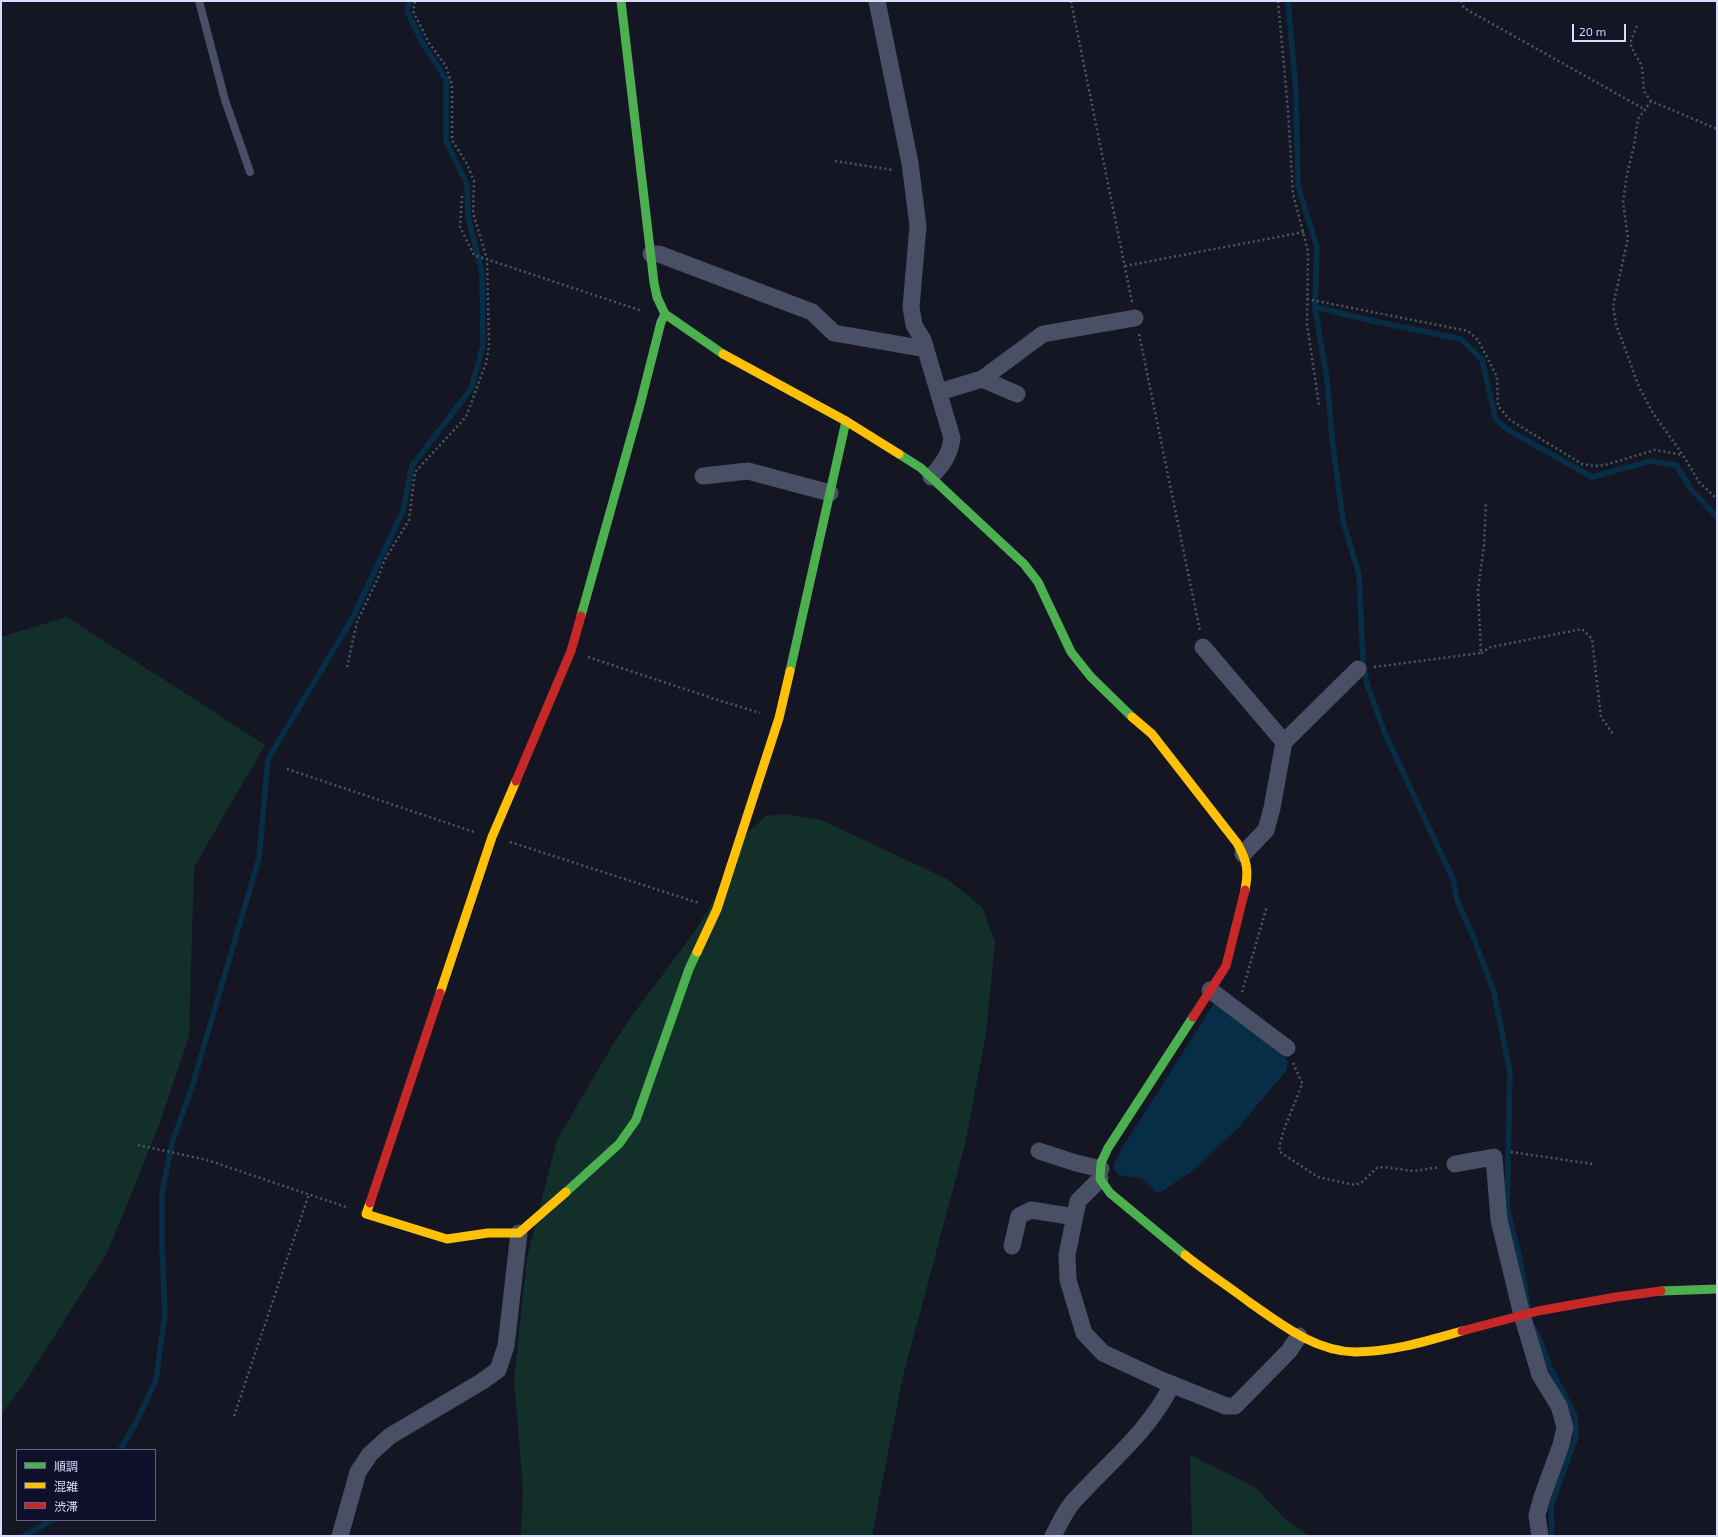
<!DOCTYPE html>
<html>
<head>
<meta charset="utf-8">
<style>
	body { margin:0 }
	#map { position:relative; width:1718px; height:1537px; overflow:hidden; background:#151624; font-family:"Exo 2","Noto Sans JP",sans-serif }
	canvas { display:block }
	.frame { position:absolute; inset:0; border:2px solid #d8ddff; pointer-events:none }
	.legend { position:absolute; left:16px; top:1449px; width:140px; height:72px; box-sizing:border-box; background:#0f112a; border:1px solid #5f637f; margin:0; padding:5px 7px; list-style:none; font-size:12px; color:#d8ddff }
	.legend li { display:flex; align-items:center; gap:8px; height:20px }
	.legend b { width:20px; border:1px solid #5f637f }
	.scale { position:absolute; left:1572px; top:24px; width:54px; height:18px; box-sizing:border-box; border:2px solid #d8ddff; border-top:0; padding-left:5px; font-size:12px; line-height:14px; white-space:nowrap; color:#d8ddff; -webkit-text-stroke:3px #0f112a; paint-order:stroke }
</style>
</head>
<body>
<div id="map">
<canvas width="1718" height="1537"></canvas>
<div class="frame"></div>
<ul class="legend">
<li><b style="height:5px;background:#4caf50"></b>順調</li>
<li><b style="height:5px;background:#ffc107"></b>混雑</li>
<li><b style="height:5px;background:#c62828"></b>渋滞</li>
</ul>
<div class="scale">20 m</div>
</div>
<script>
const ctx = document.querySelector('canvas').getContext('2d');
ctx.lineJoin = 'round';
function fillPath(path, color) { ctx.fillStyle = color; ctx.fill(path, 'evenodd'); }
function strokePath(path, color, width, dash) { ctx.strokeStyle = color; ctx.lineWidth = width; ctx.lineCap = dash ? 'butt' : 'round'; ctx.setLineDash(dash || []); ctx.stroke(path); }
fillPath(new Path2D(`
	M67,617L265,745L194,867L189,1037L158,1128L107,1253L22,1387L1,1414V637Z
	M785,814L821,820L947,879L982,907L995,942L986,1034L965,1144L902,1380L872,1536H521L523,1487L514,1380L527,1258L557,1140L612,1046L631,1017L690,938L709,909L747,833L766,816Z
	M1190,1455L1255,1487L1285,1519L1309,1536H1192Z`), '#123029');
fillPath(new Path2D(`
	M1215,1002L1278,1047L1288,1062L1286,1071L1237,1129L1192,1171L1161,1192H1156L1141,1178L1118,1175L1113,1166L1121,1150Z`), '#082e47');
strokePath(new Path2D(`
	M1288,1L1296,93L1298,186L1317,247L1315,307L1327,379L1332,438L1343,521L1359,574L1363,661L1367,684L1386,736L1453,879L1457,900L1473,936L1494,992L1510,1072L1507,1208L1520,1259L1528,1306
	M1315,307L1373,321L1461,339L1482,360L1496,420L1510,431L1592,477L1651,461L1676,465L1691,489L1717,517
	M1534,1328L1541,1343L1549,1365L1575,1416L1576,1437L1551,1506L1552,1536
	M120,1450L137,1421L156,1380L165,1314L162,1247V1193L172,1143L191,1090L259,858L268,759L352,619L403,511L412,466L471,389L483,346L482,273L468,216L467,184L446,141V79L423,44L407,11L409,1
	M24,1536L52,1520`), '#082e47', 5.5);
strokePath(new Path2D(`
	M1071,1L1132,302
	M1278,1L1288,110L1293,194L1308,251L1307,324L1319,405
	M1461,1L1464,8L1644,109
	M1637,26L1631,40V47L1642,66L1644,91L1651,101L1717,129
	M1651,101L1638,119L1634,146L1627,174L1623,202L1628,238L1613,306L1616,324L1639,387L1653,413L1683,455L1699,482L1717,499
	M835,161L893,170
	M462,196L460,227L474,255L642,311
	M1125,266L1304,232
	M1307,299L1468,331L1478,340L1490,363L1497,377L1498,406L1510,420L1582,464L1595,466L1605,465L1655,450L1683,455
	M1139,334L1200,631
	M1481,653L1491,647L1582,629L1592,639L1601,717L1613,734
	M588,657L715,699L760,713
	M347,667L357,622L378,578L384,561L409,520L415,472L466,417L486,363L489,346L487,259L473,213L474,181L467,164L452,140V85L446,66L429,43L413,11L415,1
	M1374,667L1481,653L1478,590L1484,545L1486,503
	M287,769L474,832
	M510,842L699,903
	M1242,992L1267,906
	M1293,1063L1302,1083C1298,1099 1277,1139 1280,1152L1318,1177L1355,1185L1362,1182L1377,1168L1383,1167L1414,1171L1440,1167
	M138,1145L207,1160L349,1208
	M1511,1152L1593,1164
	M234,1416L309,1194`), '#465c65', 2.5, [2, 3]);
strokePath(new Path2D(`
	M199,1L225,100L250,172`), '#494f65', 8);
strokePath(new Path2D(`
	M877,1L910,163L918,226L911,307L914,325L923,340L952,438C950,455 942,465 931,477
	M651,254H659L812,312L834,333L926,349
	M982,379L1043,334L1135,318
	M939,392L982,379L1017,394
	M703,476L748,471L830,493
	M1203,647L1284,742L1272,808L1266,830L1243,854
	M1284,742L1358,669
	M1210,990L1287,1048
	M1039,1151L1076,1163L1101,1169
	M1455,1164L1494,1157L1499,1220L1522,1315L1540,1375L1559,1406L1565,1427L1561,1445L1542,1497L1537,1515L1540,1536
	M1100,1179L1078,1201L1067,1255L1068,1280L1084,1333L1103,1353L1161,1380L1226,1406H1235L1289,1351L1299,1336
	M1012,1246L1019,1216L1031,1210L1075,1217
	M340,1536L358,1472L370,1454L390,1436L481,1382L498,1370L506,1346L519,1233
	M1053,1536C1059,1525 1065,1511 1073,1502C1107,1464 1150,1431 1172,1384`), '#494f65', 17);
strokePath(new Path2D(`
	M621,1L654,283L657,297L665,314L723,354
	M899,454L921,468L1024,564L1038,582L1071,652L1091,677L1132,717
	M581,616L640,405L661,322L665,314
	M790,671L846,421
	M566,1192L619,1144L636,1120L689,969L697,952
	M1185,1255L1110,1193L1100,1179L1101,1163L1108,1148L1193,1017
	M1661,1291L1717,1289`), '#4caf50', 9);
strokePath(new Path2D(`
	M723,354L846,421L899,454
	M1132,717L1152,734L1237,843C1247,861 1249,870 1245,890
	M697,952L717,909L779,718L790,671
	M440,993L492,837L516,781
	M370,1203L366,1214L447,1239L488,1233H519L566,1192
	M1185,1255C1206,1272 1228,1286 1249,1302C1281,1324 1314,1351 1355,1352C1392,1352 1427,1341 1462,1331`), '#ffc107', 9);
strokePath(new Path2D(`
	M516,781L571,651L581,616
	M1193,1017L1226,966L1245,890
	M370,1203L440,993
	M1462,1331L1538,1311L1616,1297L1661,1291`), '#c62828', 9);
</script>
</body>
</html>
